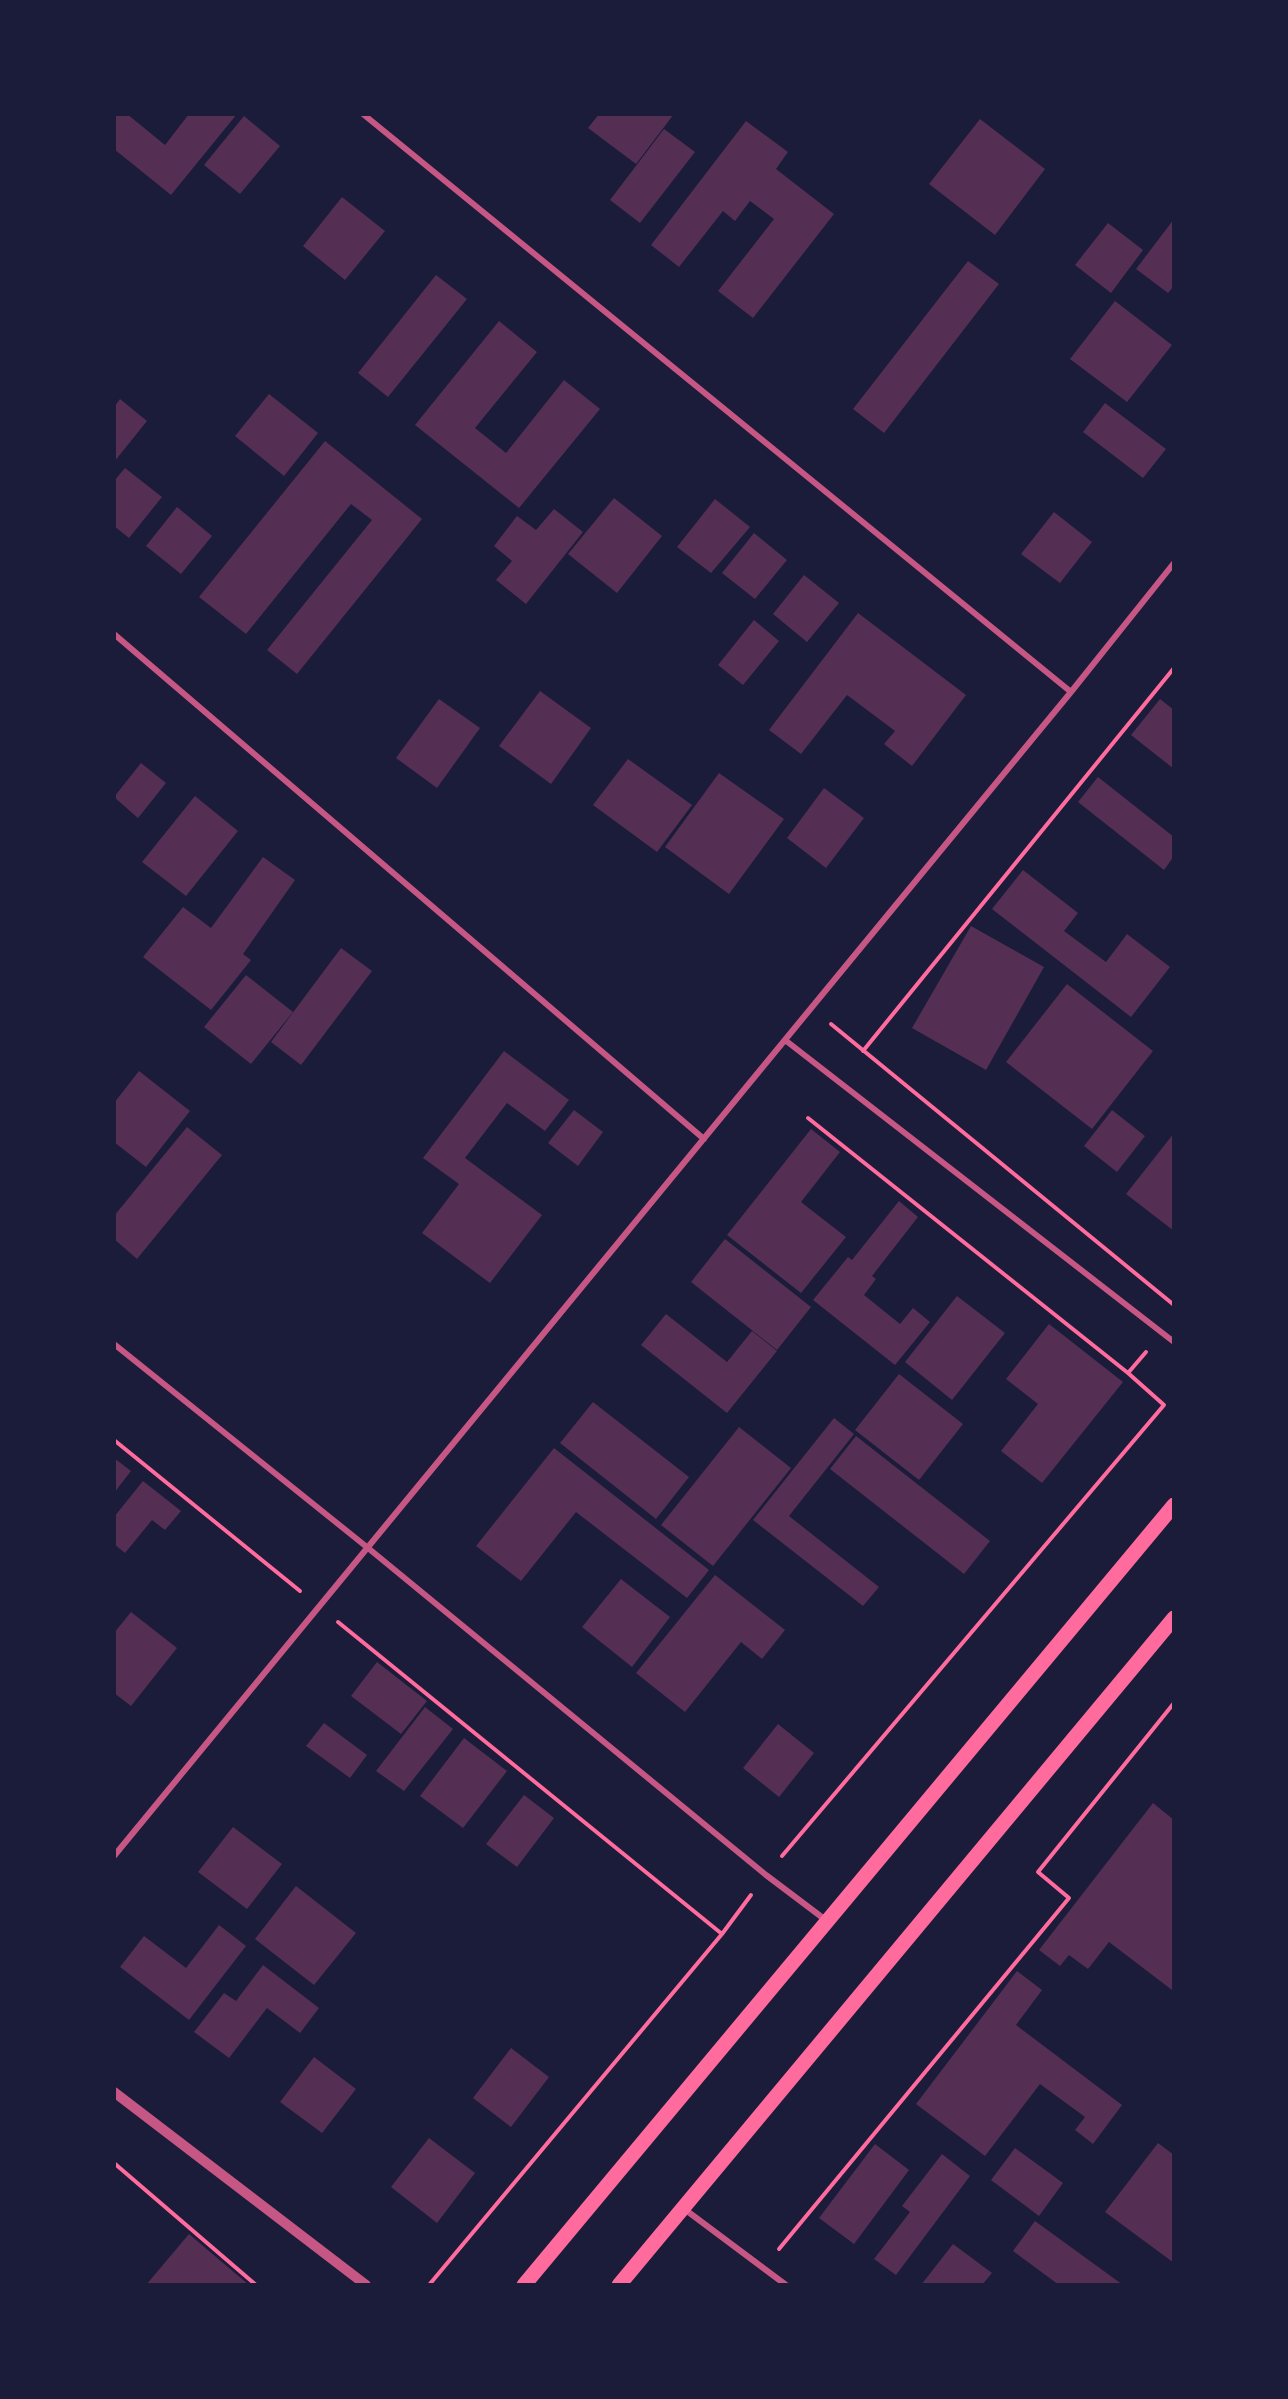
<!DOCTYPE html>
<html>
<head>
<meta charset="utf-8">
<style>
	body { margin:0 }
	#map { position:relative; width:1288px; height:2399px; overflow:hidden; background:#1b1b3a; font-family:"PT Sans Narrow",sans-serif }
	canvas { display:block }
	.frame { position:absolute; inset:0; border:116px solid #1b1b3a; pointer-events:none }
</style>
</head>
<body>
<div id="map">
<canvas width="1288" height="2399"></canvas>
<div class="frame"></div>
</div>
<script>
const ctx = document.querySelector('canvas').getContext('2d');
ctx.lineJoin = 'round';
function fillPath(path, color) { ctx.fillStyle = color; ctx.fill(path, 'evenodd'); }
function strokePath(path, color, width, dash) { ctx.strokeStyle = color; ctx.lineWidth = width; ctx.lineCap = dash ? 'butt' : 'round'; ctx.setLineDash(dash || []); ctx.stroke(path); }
fillPath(new Path2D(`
	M114,114H127L165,145L189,114H237L171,195L114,149Z
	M599,114H674L636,164L588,128Z
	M244,116L280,146L240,194L204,165Z
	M980,119L1045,169L995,235L929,184Z
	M746,121L788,152L776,169L834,214L753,318L718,291L774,219L750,201L735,221L723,211L679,267L651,245Z
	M664,129L695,152L640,223L610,200Z
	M342,197L385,231L345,280L303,246Z
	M1174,219V286L1168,293L1136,269Z
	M1108,223L1143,250L1111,293L1075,265Z
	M968,261L999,284L884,433L853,409Z
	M436,275L467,299L388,397L358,373Z
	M1115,301L1172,345L1127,402L1070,359Z
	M499,321L537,352L475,428L506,453L564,380L600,409L519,508L415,425Z
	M269,394L318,433L284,476L235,436Z
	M120,399L147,421L114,462V407Z
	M1105,403L1166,449L1143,478L1083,432Z
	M325,441L422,519L297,674L267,650L372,520L351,504L246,634L199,597Z
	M125,468L162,497L129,538L114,526V481Z
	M614,498L662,536L617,593L568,554Z
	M715,499L750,527L711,573L677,547Z
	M177,507L212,536L181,574L146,546Z
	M554,509L583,532L526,604L496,580L512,561L494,546L517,516L536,530Z
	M1054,512L1092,542L1060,583L1021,554Z
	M754,533L787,560L755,599L722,573Z
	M804,575L839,603L807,642L773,614Z
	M858,613L966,695L912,766L884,744L895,731L847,695L801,754L769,730Z
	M754,620L779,641L743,685L718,665Z
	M540,691L591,728L551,784L499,746Z
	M439,699L480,728L437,788L396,758Z
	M1160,699L1174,710V769L1131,735Z
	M628,759L692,805L657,852L593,805Z
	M141,763L166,783L138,818L114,797Z
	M719,773L784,819L729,894L665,847Z
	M1098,777L1174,837V856L1164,870L1078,802Z
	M824,788L864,818L826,868L787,838Z
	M195,796L238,831L186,896L142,862Z
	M263,857L295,880L243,954L251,960L211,1010L143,957L183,907L211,928Z
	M1023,870L1078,913L1064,931L1106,962L1127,934L1170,967L1131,1017L992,909Z
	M971,926L1044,967L986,1070L912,1028Z
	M341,948L372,971L301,1065L271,1042Z
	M246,975L293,1012L251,1064L204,1027Z
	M1067,984L1153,1051L1092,1129L1006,1062Z
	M504,1051L569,1100L545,1131L507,1103L465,1158L542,1215L490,1283L422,1233L459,1184L423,1158Z
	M139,1071L190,1111L146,1167L114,1142V1103Z
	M574,1110L603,1132L578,1166L548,1143Z
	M1112,1110L1145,1136L1117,1172L1084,1146Z
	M187,1127L222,1155L137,1259L114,1239V1216Z
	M811,1129L840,1152L801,1202L846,1237L801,1293L727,1235Z
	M1174,1133V1231L1126,1194Z
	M899,1201L918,1217L872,1276L876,1279L864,1295L900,1324L913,1308L930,1322L895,1365L813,1300L848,1257L852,1260Z
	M725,1239L811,1307L777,1350L691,1282Z
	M957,1296L1005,1333L952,1400L905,1362Z
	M666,1314L727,1362L752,1331L777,1351L727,1413L641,1345Z
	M1049,1324L1123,1382L1042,1483L1001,1451L1038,1404L1006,1379Z
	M899,1374L963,1424L919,1480L855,1430Z
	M593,1402L689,1477L656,1519L560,1443Z
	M834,1418L854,1434L789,1516L879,1587L863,1606L753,1520Z
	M739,1427L791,1468L713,1566L661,1525Z
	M856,1436L990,1541L964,1574L830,1469Z
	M554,1448L709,1570L687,1598L576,1512L521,1581L476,1546Z
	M114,1458L131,1471L114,1493Z
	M143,1481L181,1511L165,1530L152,1520L125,1553L114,1544V1517Z
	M715,1575L785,1630L762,1659L741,1642L685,1712L636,1673Z
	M621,1579L670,1617L632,1667L582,1627Z
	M131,1612L177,1648L131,1706L114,1693V1633Z
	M377,1662L427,1701L401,1734L351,1696Z
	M425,1707L453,1729L404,1791L376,1771Z
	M324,1723L367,1755L350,1778L306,1746Z
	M778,1724L814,1753L779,1797L743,1768Z
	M464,1738L507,1771L463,1828L420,1796Z
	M524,1795L554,1818L517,1867L486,1844Z
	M1153,1803L1174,1820V1988L1172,1990L1109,1942L1088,1969L1069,1955L1060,1966L1039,1950Z
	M233,1827L282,1864L247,1909L198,1872Z
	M296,1886L356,1933L314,1985L255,1939Z
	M219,1925L246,1946L189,2020L120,1967L144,1936L186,1968Z
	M263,1965L319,2008L300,2033L267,2008L229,2058L194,2032L224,1993L236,2001Z
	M1017,1971L1042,1990L1016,2025L1122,2105L1093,2144L1075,2130L1085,2117L1040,2084L985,2156L916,2104Z
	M511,2048L549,2077L511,2127L473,2098Z
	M314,2057L356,2089L322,2133L280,2102Z
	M429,2138L475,2173L437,2223L391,2187Z
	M1158,2143L1174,2155V2263L1105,2212Z
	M875,2144L909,2170L854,2244L819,2218Z
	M1015,2148L1063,2183L1039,2216L991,2180Z
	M942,2154L970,2176L896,2275L874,2259L910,2212L902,2206Z
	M1035,2221L1123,2285H1059L1013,2251Z
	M189,2234L249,2285H146Z
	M953,2244L992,2273L982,2285H921Z`), '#542f53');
strokePath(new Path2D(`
	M831,1024L1174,1305
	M863,1051L1174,668
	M1128,1373L1146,1352
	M114,1440L300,1591
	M338,1622L722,1934
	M782,1856L1164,1405L1128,1373L808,1118
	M114,2163L256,2285
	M779,2249L1069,1898L1038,1872L1174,1703
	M429,2285L722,1934L751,1895`), '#ff6b9d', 4);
strokePath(new Path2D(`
	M363,114L1071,692
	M114,634L704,1139
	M785,1040L1174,1342
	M114,1344L368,1548L766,1875L827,1921
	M114,1856L1071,692L1174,563
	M683,2208L786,2285`), '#c65784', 6);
strokePath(new Path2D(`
	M114,2092L366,2285`), '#c65784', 10);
strokePath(new Path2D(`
	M524,2285L1174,1505
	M619,2285L1174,1618`), '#ff6b9d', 15);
</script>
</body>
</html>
